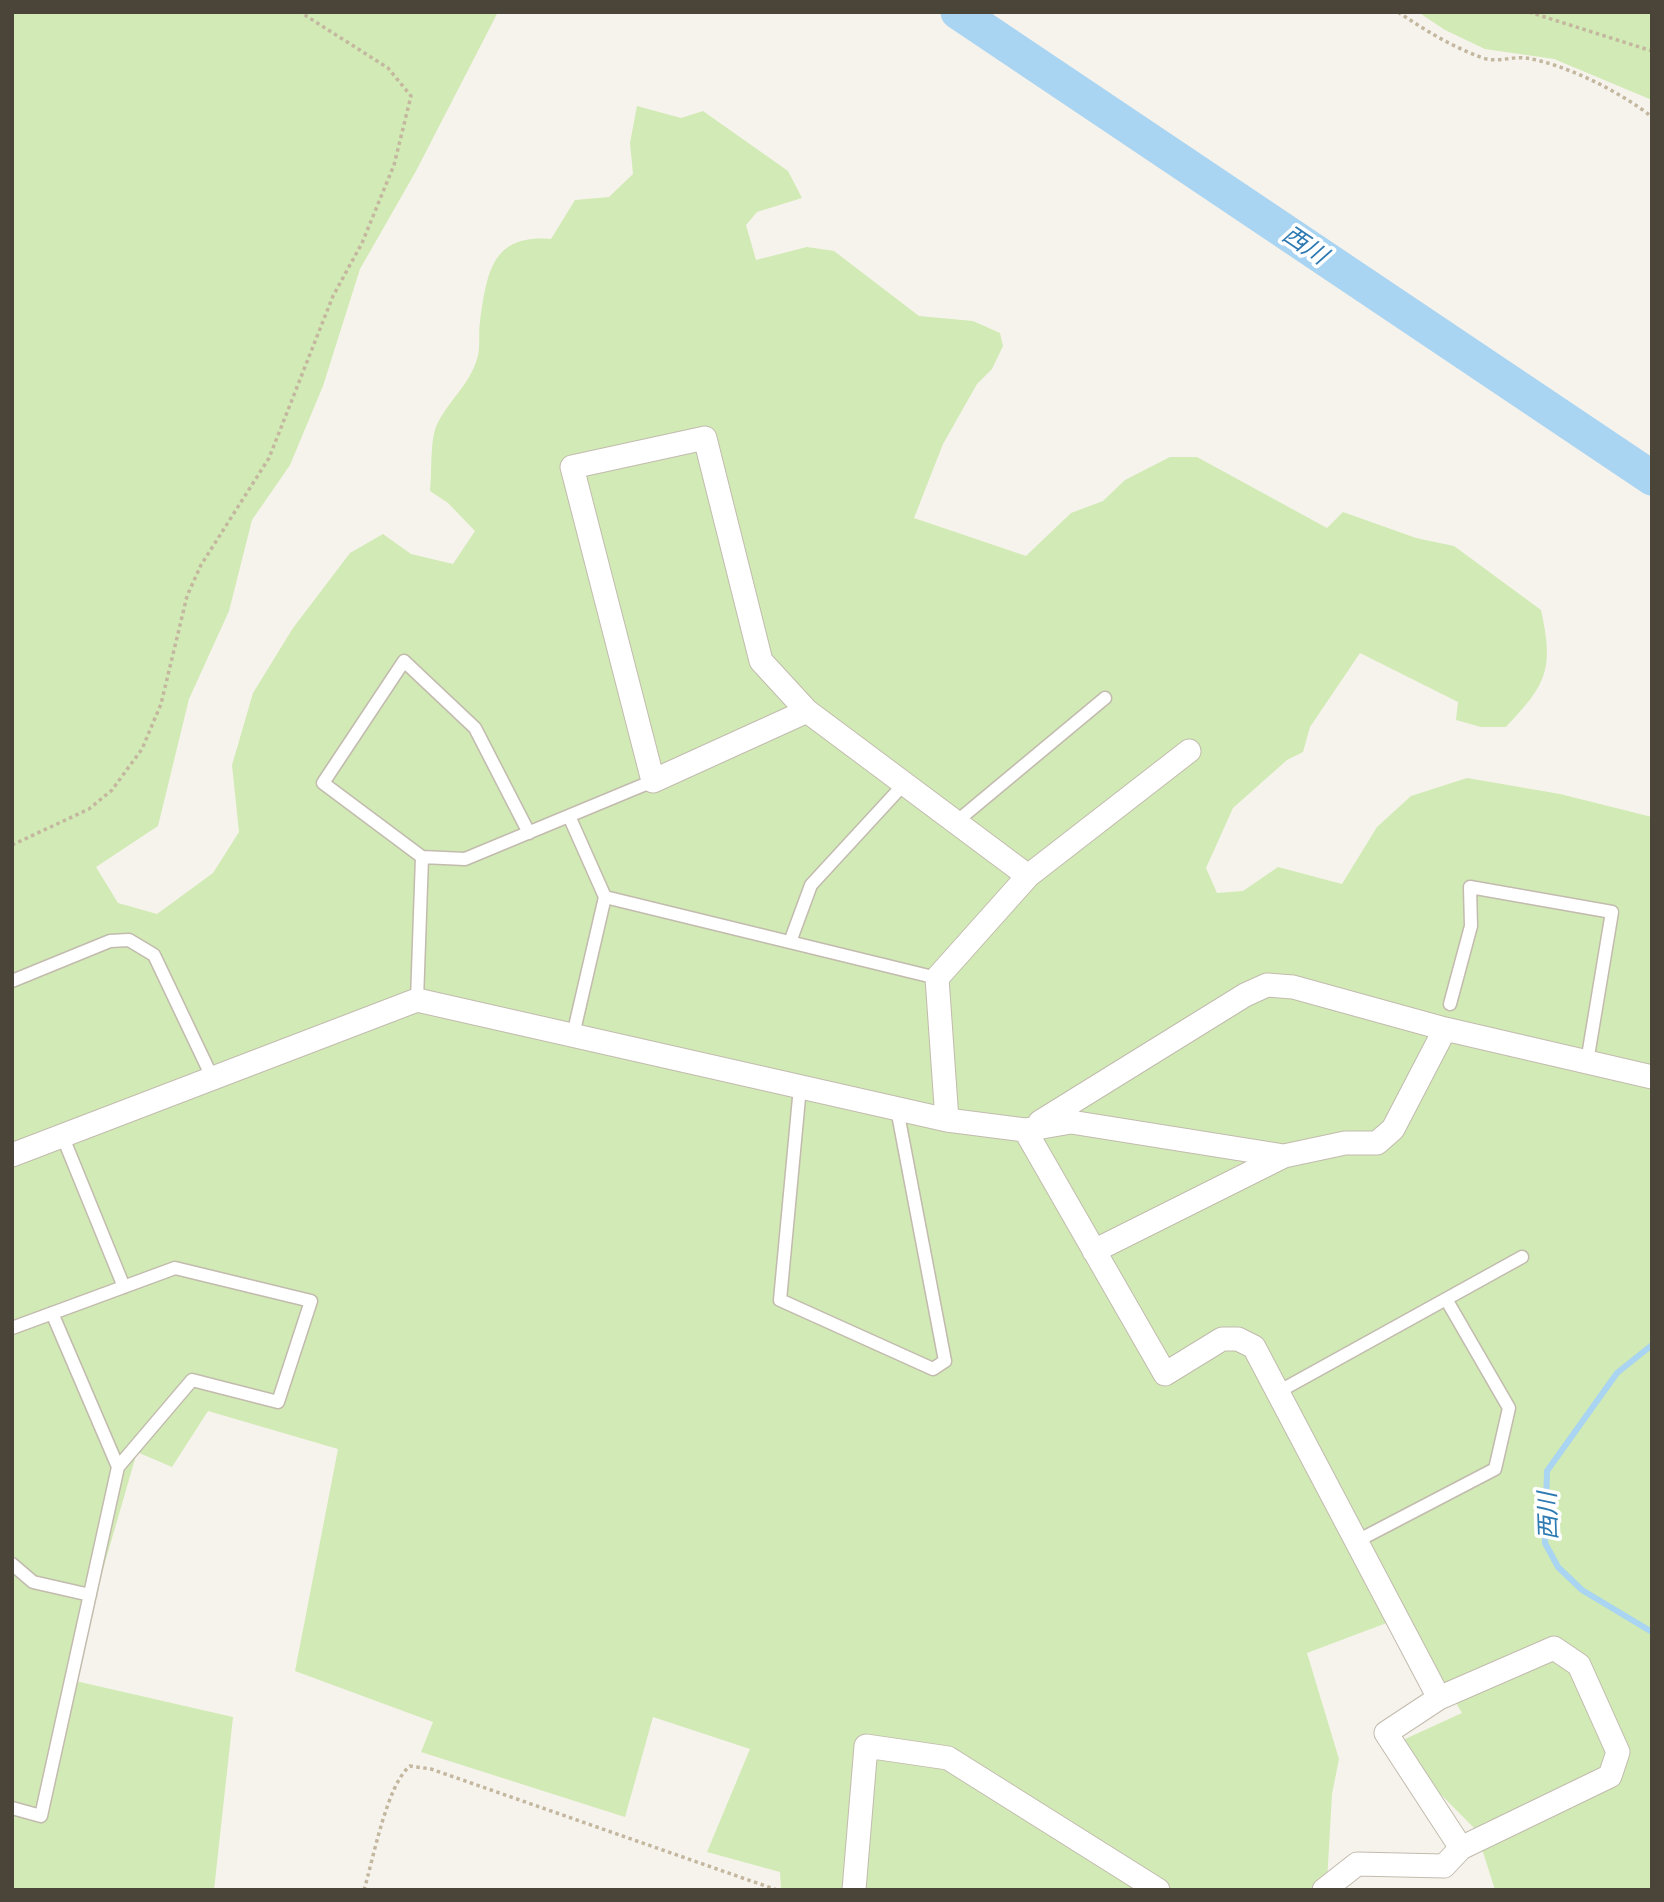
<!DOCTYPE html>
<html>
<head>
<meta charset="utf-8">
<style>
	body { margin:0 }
	#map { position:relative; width:1664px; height:1902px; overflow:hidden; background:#f6f3ec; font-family:"Exo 2",sans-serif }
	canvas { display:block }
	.frame { position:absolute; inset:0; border:14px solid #4b4439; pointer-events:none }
</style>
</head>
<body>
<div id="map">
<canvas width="1664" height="1902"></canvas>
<div class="frame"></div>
</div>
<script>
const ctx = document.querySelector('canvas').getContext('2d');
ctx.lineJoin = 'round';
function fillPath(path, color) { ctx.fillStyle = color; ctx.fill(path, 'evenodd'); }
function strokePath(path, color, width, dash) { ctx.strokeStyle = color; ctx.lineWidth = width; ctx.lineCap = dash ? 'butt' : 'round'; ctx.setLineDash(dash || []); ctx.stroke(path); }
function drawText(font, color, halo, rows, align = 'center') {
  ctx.font = font + ' "Exo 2","Noto Sans JP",sans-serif'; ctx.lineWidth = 7; ctx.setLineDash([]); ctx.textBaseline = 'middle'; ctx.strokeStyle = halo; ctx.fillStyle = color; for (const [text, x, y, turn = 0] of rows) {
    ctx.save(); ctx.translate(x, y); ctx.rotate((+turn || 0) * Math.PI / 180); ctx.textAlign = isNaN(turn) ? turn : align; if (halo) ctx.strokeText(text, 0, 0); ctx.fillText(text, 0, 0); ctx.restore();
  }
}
fillPath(new Path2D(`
	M12,12H498L416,171L360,269L323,386L290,465L252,520L229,611L189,699L158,826L96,867L118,903L157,914L213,873L239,832L232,765L253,693L293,628L350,553L383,534L411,554L453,564L475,531L448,503L430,491C432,475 430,441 436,427C446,403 469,386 477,359C481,348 478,334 480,322C487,272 492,234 551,239L575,200L609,197L633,174L630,143L637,106L681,118L703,111L788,171L802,198L757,212L746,225L756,260L807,247L834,251L919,316L973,321L1000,333L1003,346L992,369L977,384L943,444L914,518L1026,556L1071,513L1103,501L1125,480L1170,457H1197L1327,528L1343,512L1416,538L1454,546L1541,610C1554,669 1547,684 1506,727H1481L1456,720L1458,702L1360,653L1310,727L1303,752L1287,760L1233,808L1206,868L1217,893L1243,891L1278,867L1342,884L1377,827L1411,796L1467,778L1560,794L1652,817V1890H1495L1476,1830L1392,1745L1462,1713L1405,1616L1307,1653L1339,1759L1332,1794L1327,1882L1335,1890H781L780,1872L707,1852L750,1749L653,1717L625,1817L421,1752L433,1722L295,1671L338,1449L208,1411L172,1467L137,1452L71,1680L233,1717L214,1890H12Z
	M1418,12H1652V100L1554,59L1485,49L1445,30Z`), '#d2eab5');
strokePath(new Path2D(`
	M1652,1345L1617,1373L1547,1471L1545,1543L1558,1567L1582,1590L1652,1632`), '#a9d4f2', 6);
strokePath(new Path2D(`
	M958,12L1652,478`), '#a9d4f2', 35);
const service = new Path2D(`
	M569,816L605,897L573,1035
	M956,822L1105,698
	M422,857L323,783L404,661L475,728L529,833
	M605,897L937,978
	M790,942L811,885L904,784
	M12,981L110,941L129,940L154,955L212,1077
	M417,1000L422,857L465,859L653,781
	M1450,1004L1471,926L1470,887L1612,912L1587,1062
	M800,1087L780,1300L933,1369L945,1361L897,1109
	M62,1135L124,1287
	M52,1313L118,1467
	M12,1328L175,1268L311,1301L278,1402L192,1380L118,1467L41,1816L12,1808
	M1278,1392L1522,1257
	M1357,1541L1495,1469L1509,1408L1446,1299
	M12,1564L33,1582L90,1595`);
const minor = new Path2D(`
	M807,711L653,781L572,467L705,438L761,661L807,711L1028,876
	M947,1120L937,978L1028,876L1189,751
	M1040,1122L1245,995L1267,985L1293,987L1445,1029L1652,1077
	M1025,1130L1165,1374L1222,1339H1238L1254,1347L1439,1698
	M12,1155L417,1000L947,1120L1025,1130L1071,1122L1284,1156L1345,1143H1377L1393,1129L1445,1029
	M1094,1251L1284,1156
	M1554,1648L1579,1665L1618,1752L1610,1776L1461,1848L1386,1733L1439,1698Z
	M854,1890L866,1746L948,1758L1158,1890
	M1324,1890L1357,1864L1444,1866L1461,1848`);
strokePath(service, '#c2bbae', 15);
strokePath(minor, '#c2bbae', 25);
strokePath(new Path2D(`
	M1398,12C1425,30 1452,47 1483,58C1498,63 1512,56 1526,58C1565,64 1621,92 1652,117
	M1529,12L1652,51
	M12,845L89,809L112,790L142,749L161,704L187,596L201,565L269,458L333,296L362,243L394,165L411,96L388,68L300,12
	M364,1890C373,1860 387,1784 410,1766L431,1769L777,1890`), '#c4b79f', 3.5, [3.5, 3.5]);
strokePath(service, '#fff', 12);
strokePath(minor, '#fff', 23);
drawText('italic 24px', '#2e7ab2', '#fff', [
	["西川",1305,245,34],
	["西川",1548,1516,-92]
]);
</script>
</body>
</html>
